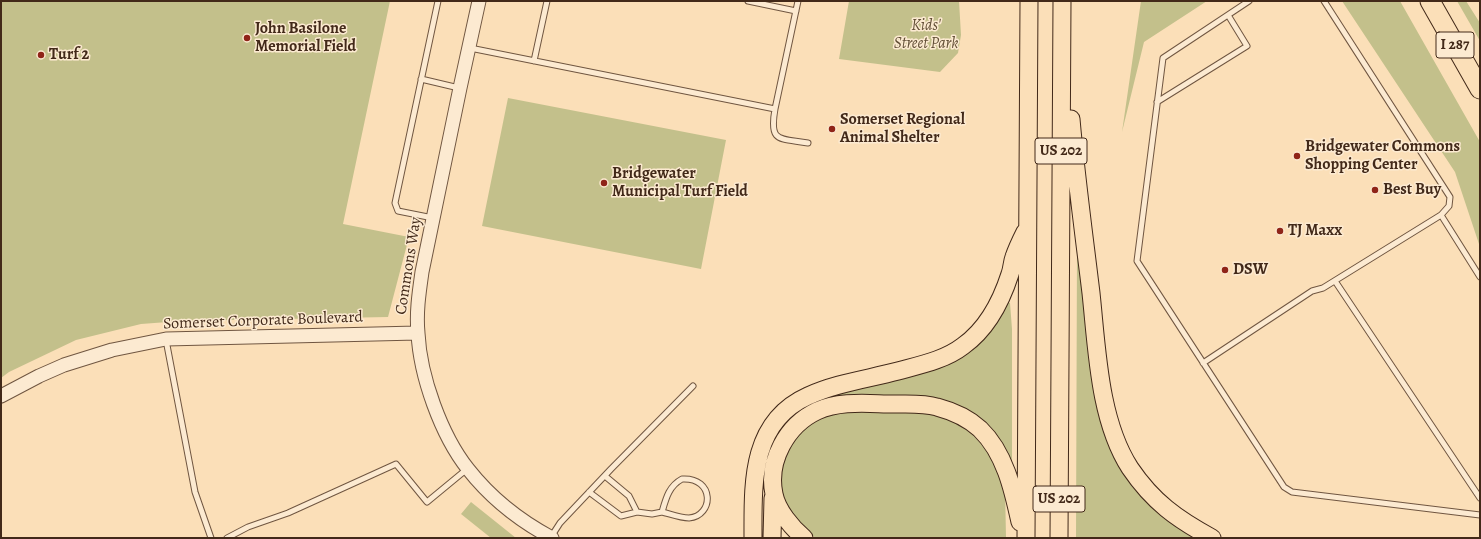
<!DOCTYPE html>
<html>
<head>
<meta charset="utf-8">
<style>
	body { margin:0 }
	#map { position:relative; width:1481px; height:539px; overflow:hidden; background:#fbdfb8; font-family:Alegreya,serif }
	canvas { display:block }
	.frame { position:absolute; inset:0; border:2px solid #422919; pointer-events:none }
</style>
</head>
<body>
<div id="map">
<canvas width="1481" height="539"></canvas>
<div class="frame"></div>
</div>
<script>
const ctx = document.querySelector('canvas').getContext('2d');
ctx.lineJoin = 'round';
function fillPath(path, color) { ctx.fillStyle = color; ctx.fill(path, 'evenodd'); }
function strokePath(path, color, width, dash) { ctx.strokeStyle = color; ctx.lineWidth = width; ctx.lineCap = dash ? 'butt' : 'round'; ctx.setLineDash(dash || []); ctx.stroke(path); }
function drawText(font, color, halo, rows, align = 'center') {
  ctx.font = font + ' Alegreya,serif'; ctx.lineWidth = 3; ctx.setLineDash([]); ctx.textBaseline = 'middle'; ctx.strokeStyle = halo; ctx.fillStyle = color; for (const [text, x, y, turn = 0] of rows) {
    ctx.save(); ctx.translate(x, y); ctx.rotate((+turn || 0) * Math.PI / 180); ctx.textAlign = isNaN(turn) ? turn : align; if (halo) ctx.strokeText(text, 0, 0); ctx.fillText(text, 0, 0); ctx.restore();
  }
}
fillPath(new Path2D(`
	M1,1H390L343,224L409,237L388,317L181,321L141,324L76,340L9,372L1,378Z
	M849,1H959L961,35L958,53L940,72L839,59Z
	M1141,1H1207L1144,42L1122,132Z
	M1342,1H1400L1480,142V247L1455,172Z
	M1457,1H1466L1480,23V41Z
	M508,98L726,140L701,269L482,226Z
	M1077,246L1107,436L1200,538H1076Z
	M1008,303H1010L1012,329V467L1000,447L929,398L823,395L933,370L954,362L976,346L994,325Z
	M863,410L935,412L963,426L989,448L1005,486L1006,538H816L798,526L780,494L782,460L792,440L807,425L834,412Z
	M471,502L516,538H491L461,514Z`), '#c3c08b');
const service = new Path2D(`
	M748,1L796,11
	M1249,1L1163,58L1137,261L1284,487L1292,492L1480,515
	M470,48L775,109L798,1
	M534,61L547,1
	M421,79L459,88
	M1157,102L1247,46L1228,15
	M775,109C769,143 779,138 808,143
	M1441,215L1480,277
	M433,218L398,211L395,203L438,1
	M1335,281L1480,498
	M166,340L195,492L211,538
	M1203,363L1312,291L1323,288L1441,215L1449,206L1450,197L1324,1
	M605,476L629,496L637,512
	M682,479C715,477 714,516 689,518C680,518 670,514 662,512C666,498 669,486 682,479Z
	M589,492L621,516L637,512L652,514L662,512
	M551,537L560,523L611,469L693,386
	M227,538L248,527L288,513L396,464L427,502L467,469`);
const tertiary = new Path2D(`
	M479,1L460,88L422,272C419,293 416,313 418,333C420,376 441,435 468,469C490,497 520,521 552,538
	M1,396L39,376L64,365L112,350L166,339L417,333`);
const trunk = new Path2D(`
	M1071,119C1076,177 1084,235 1091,293C1097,349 1099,420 1130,468C1153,502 1177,519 1212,538
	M753,538C753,484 750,422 808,396C836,383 868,379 898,371C920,365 945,360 963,346C987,329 1001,302 1010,274C1012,269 1012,262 1014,257C1017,248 1021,240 1025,232
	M772,538L773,498
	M804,538C792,528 777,510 774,494C767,461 787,425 817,411C841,400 869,404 895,404C908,404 924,403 937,407C952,411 968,418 980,429C1005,453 1013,490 1020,522
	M1026,538L1029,1
	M1059,538L1062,1`);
const motorway = new Path2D(`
	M1430,1L1480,89`);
strokePath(service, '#705641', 7);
strokePath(tertiary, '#705641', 15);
strokePath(trunk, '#422919', 19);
strokePath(motorway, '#422919', 21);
strokePath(service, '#fcead1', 5);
strokePath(tertiary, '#fcead1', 13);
strokePath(trunk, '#fbdfb8', 17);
strokePath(motorway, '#fbdfb8', 19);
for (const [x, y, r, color] of [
	[247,38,4,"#8f2418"],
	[41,55,4,"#8f2418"],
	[832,129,4,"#8f2418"],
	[1297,156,4,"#8f2418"],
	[604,183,4,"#8f2418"],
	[1375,190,4,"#8f2418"],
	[1280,231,4,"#8f2418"],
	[1225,270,4,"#8f2418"]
]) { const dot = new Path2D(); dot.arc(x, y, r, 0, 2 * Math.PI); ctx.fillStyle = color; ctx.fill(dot); strokePath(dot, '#fcead1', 1.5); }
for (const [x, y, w] of [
	[1455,45,38],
	[1061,151,52],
	[1059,499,52]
]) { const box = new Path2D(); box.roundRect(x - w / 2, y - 13, w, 26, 3); ctx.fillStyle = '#fcead1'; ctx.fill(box); strokePath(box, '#422919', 1); }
drawText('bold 15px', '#422919', null, [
	["I 287",1455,45],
	["US 202",1061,151],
	["US 202",1059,499]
]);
drawText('italic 16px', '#624f36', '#fcead1', [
	["Kids'",926,26],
	["Street Park",926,44]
]);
drawText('bold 16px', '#422919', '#fcead1', [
	["John Basilone",255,29],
	["Memorial Field",255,47],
	["Turf 2",49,55],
	["Somerset Regional",840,120],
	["Animal Shelter",840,138],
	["Bridgewater Commons",1305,147],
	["Shopping Center",1305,165],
	["Bridgewater",612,174],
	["Municipal Turf Field",612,192],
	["Best Buy",1383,190],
	["TJ Maxx",1288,231],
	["DSW",1233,270]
], 'left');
drawText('16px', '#422919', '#fcead1', [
	["Commons Way",409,266,-81],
	["Somerset Corporate Boulevard",263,321,-2]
]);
</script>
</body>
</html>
